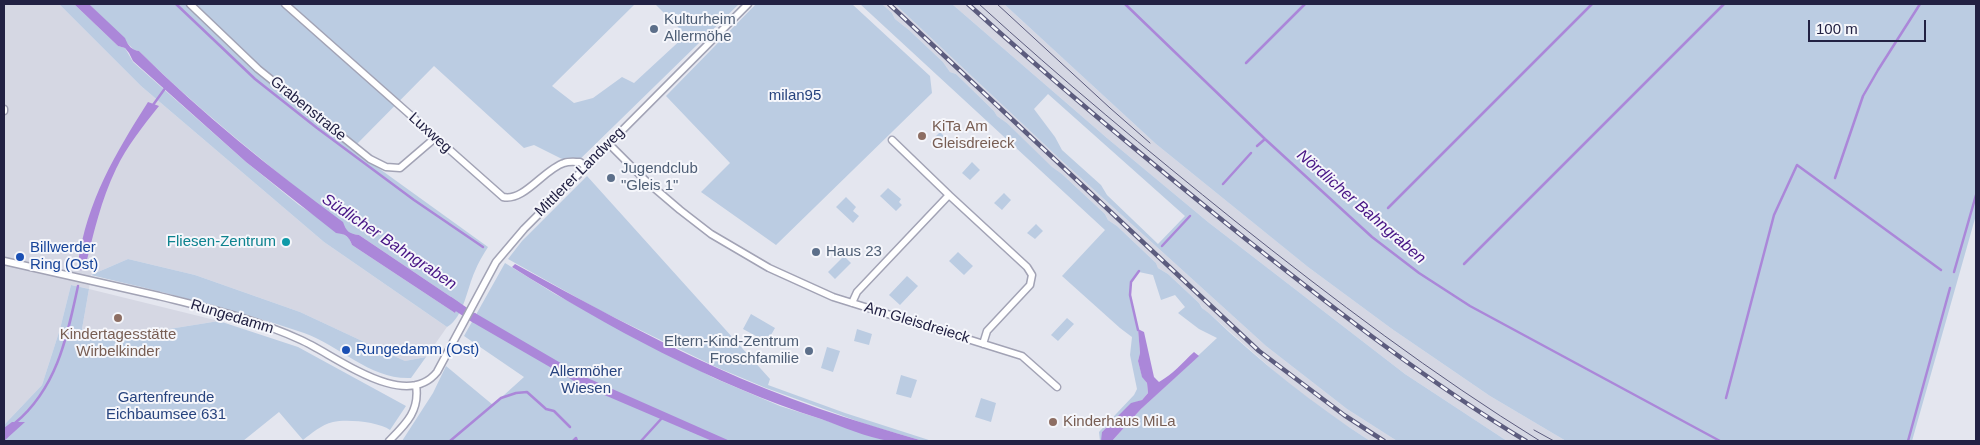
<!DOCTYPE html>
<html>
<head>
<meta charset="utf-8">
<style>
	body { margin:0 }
	#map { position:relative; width:1980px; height:445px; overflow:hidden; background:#e4e6ef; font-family:Helvetica,sans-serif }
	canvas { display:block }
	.frame { position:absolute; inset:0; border:5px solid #222143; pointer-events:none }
	.scale { position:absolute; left:1808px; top:20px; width:118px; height:22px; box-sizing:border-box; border:2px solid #222143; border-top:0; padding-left:6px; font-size:15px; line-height:18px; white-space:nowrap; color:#222143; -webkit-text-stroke:4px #f5f6fb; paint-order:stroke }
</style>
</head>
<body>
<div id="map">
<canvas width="1980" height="445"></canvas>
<div class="frame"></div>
<div class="scale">100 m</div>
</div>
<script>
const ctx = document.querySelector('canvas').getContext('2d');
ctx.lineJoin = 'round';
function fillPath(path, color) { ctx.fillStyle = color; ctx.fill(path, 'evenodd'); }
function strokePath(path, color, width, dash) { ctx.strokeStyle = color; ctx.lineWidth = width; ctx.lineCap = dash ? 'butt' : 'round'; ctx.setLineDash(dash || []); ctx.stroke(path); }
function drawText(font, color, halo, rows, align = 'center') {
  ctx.font = font + ' Helvetica,sans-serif'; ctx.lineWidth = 4; ctx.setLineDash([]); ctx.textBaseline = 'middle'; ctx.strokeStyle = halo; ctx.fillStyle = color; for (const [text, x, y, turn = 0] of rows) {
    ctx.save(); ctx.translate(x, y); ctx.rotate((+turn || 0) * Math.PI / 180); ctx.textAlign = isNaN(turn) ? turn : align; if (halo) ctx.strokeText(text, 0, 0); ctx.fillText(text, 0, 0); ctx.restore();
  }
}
fillPath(new Path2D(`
	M4,4H59L141,86L324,242L447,327L426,357L405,361L300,312L195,275L128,259L91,275L89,289L219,321L144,333L82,329L89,289L71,285L60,329L42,385L4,425Z
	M882,4H895L1061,160L1266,346L1347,409L1397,441H1370L1321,409L1283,379L1211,315L1206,313L1199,303L1168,274L1158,268L1156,263L1117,226L1108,220L1105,214L1062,174L1051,167L1007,123L997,116L994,111L956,74L950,72L943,62L909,30L895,19L892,13Z
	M952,4H1004L1156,144L1308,267L1392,329L1490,396L1566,441H1507L1405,374L1208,222L1107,138Z`), '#d5d7e3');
fillPath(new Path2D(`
	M59,4H74L118,46L125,48L133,62L246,162L299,205L349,238L352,245L455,313L460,303L359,235L351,234C281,173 205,117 139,51L134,50L89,4H635L552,86L574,103L593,98L622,77L634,83L686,35L655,4H739L574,165L534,145L524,148L434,66L352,149L488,247C483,255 478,263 475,271C467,288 464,317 447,327L324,242L141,86Z
	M756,4H852L930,76L932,93L776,245L701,192L730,163L666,96Z
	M860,4H882L892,13L895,19L909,30L943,62L950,72L956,74L994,111L997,116L1007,123L1052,167L1062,174L1105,214L1108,220L1117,226L1156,263L1158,268L1168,274L1199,303L1202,308L1211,315C1260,362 1313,404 1370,441H1112L1141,409L1217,338L1199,329L1178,313L1185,307L1175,295L1161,300L1153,275L1139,272L1131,282L1130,295L1138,328L1140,353L1138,361L1142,376L1147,383L1148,393L1142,400L1131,404L1102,432V439L1100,441L1099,432L1134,395L1137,389L1130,355L1132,337L1120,328L1062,276L1105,230Z
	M895,4H952L1107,138L1208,222L1405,374L1507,441H1397L1347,409L1266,346L1061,160ZM1048,94L1185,216L1158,244L1107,195L1101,185L1062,150L1055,137L1034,109Z
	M1004,4H1976V215L1912,441H1566L1490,396L1392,329L1308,267L1156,144Z
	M940,132L947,139L938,149L930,142Z
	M972,162L980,170L970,180L962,173Z
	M587,176L770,379L768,385L845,413L932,441H923L868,425L766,388L716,367L601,311L508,259L522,241Z
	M888,188L901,199L899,202L902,205L896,211L880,196Z
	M1004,193L1011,200L1002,210L994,203Z
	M846,197L856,207L853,211L859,216L853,223L836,207Z
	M1036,224L1043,231L1035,239L1027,233Z
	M958,252L973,266L964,275L949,261Z
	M844,256L851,263L835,279L828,272Z
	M128,259L195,275L300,312L405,361L426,357L411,378C371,380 340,346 304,333C233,309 163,292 91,275Z
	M505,263L555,294L714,378L780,406L890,441H402L433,393L446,366L493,405L524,377L464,336Z
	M907,276L918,286L900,305L889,295Z
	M71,285L89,289L82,329L144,333L219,321L298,347L406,406L390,430C379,422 347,419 333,422C321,425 312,433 303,440L279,412L243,441H4V425L42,385L60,329Z
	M751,314L775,328L767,342L743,329Z
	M1067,318L1074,324L1058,341L1051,335Z
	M857,329L872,334L869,345L854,341Z
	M827,347L840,351L833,372L821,368Z
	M901,375L917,380L911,398L896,394Z
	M981,398L996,403L991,422L975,417Z`), '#bbcce2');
fillPath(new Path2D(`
	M74,4H89L125,38C128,46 132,50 139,51C202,114 271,169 343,222C346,231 349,234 359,235L460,303L455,313L352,245C349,236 345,234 336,233L246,162L133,61L129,53L125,48L118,46Z
	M148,102L159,106C143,126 127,146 116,169C101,200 94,232 86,264L78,263C87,201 115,154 148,102Z
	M515,264C581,300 647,336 715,367C782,398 853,421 923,441C912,441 900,443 889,441C866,437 843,427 821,419C712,384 609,328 512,267Z
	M475,313L583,376L730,441H712L581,385L472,322Z
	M1138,329L1144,332L1154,377L1159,382C1173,374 1182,363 1194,352L1199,356L1141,409L1112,441H1101L1102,432L1131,403L1142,400L1148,393L1147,383L1142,377L1138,361L1140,353Z
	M12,422H25L4,441V428Z`), '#ab87d9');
strokePath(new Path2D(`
	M176,4L255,79L317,128L414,200L483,247
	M1125,4L1265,139L1372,237L1419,273L1470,306L1720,441
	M1246,63L1305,4
	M153,105L166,87
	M1257,146L1265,139
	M1835,178L1863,96L1878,70L1920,4
	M1223,184L1251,153
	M1388,208L1592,4
	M1162,246L1190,216
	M1464,264L1724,4
	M81,269L83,261
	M1954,272L1976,195
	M1138,330L1130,295L1131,282L1139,271
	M1726,398L1774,215L1797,165L1941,270
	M15,423C57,388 67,337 78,286
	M450,441L501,398L516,393L527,392L546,409L554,411L570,427
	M573,441L576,438L577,441
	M641,441L662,418
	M1908,441L1950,288`), '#ab87d9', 2.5);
strokePath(new Path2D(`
	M449,301L474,318`), '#ab87d9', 9);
const street = new Path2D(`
	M190,4L258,69L370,159L386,167L400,168L435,138
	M285,4L503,197C524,202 544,169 564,163C569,161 575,162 580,162L586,167
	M4,109V111
	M609,144L646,181L680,210L711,234L769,268L833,297L1022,356L1057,387
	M949,195L1027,267L1032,275L1030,285L987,331L983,344
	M4,261C55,273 108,284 159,296C207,308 256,319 301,340C335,355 405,412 437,372L496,262L524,229L748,4
	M852,303L857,292L949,195L892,140
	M389,441C406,424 420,411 416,385`);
strokePath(street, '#a2a3b5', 9);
strokePath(street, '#fff', 6);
strokePath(new Path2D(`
	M979,4C1061,79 1148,151 1235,221C1333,299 1433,375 1540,441
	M997,4L1110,108L1150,143
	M1534,430L1554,441`), '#5c5c7e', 1);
const rail = new Path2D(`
	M889,4L1259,351L1344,415L1384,441
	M968,4C1058,86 1152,164 1247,240C1337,311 1428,382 1526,441`);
strokePath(rail, '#5c5c7e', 4.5);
strokePath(rail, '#f5f6fb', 2.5, [8]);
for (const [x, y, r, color] of [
	[654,29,5,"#5c6f8a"],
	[922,136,5,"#8d6e63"],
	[611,178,5,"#5c6f8a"],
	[286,242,5,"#0f9aa8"],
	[816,252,5,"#5c6f8a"],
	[20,257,5,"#1a4fb4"],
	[118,318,5,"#8d6e63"],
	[346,350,5,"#1a4fb4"],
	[809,351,5,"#5c6f8a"],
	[1053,422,5,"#8d6e63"]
]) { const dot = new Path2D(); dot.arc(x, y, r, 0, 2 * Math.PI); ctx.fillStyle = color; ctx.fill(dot); strokePath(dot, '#f5f6fb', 2); }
drawText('15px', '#4e5e75', '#f5f6fb', [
	["Kulturheim",664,20],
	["Allermöhe",664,37],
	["Jugendclub",621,169],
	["\"Gleis 1\"",621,186],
	["Haus 23",826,252],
	["Eltern-Kind-Zentrum",799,342,"right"],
	["Froschfamilie",799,359,"right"]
], 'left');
drawText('15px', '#27437e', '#f5f6fb', [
	["milan95",795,96],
	["Allermöher",586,372],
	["Wiesen",586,389],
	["Gartenfreunde",166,398],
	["Eichbaumsee 631",166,415]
]);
drawText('15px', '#222143', '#f5f6fb', [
	["Grabenstraße",308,109,39],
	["Luxweg",430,133,42],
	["Mittlerer Landweg",580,172,-45],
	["Rungedamm",232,317,17],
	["Am Gleisdreieck",917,323,17]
]);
drawText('15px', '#785e54', '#f5f6fb', [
	["KiTa Am",932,127],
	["Gleisdreieck",932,144],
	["Kindertagesstätte",118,335,"center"],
	["Wirbelkinder",118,352,"center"],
	["Kinderhaus MiLa",1063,422]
], 'left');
drawText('15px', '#0d838f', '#f5f6fb', [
	["Fliesen-Zentrum",276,242]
], 'right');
drawText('15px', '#164399', '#f5f6fb', [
	["Billwerder",30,248],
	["Ring (Ost)",30,265],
	["Rungedamm (Ost)",356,350]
], 'left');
drawText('italic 16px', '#471485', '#f5f6fb', [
	["Nördlicher Bahngraben",1361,207,41],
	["Südlicher Bahngraben",389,242,34]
]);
</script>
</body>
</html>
